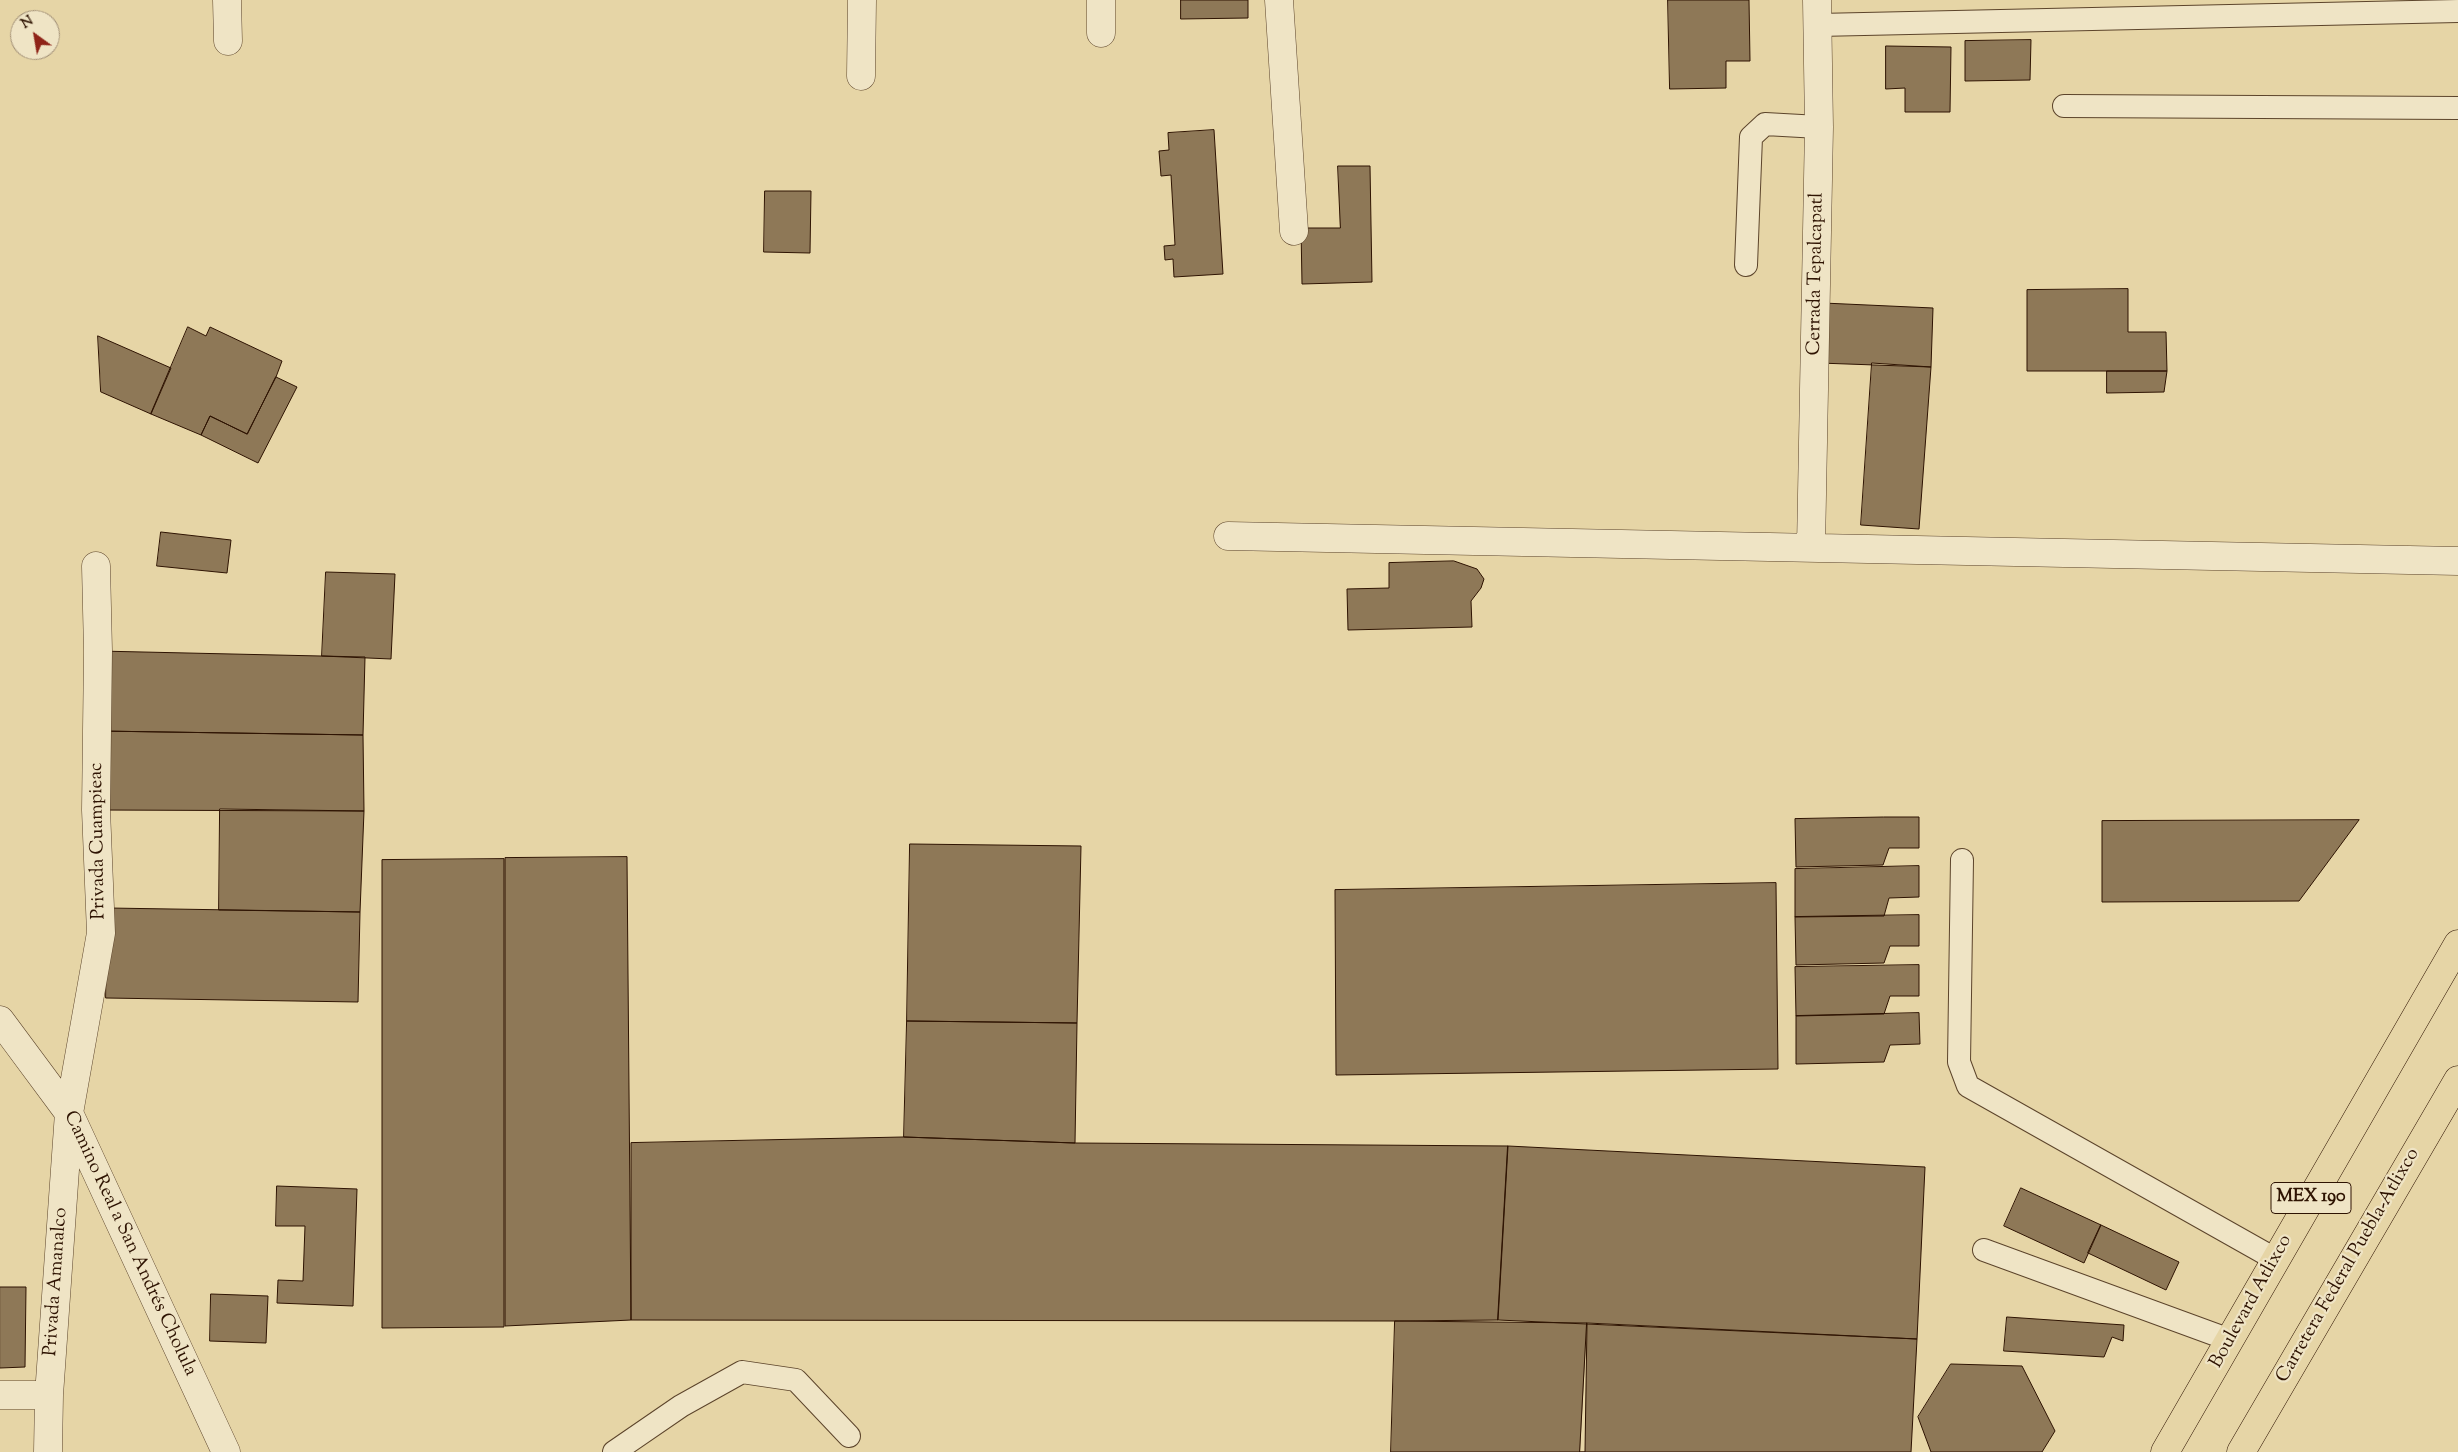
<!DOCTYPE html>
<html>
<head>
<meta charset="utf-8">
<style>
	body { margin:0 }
	#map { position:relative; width:2458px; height:1452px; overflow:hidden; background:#e6d5a6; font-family:"Sorts Mill Goudy",serif }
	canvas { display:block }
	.north { position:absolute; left:10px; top:10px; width:50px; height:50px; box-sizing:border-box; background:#efe4c5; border:1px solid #a29077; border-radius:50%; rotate:328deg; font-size:14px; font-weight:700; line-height:20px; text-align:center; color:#2e1302 }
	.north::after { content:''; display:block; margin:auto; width:18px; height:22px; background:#8f2418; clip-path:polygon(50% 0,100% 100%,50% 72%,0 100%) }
</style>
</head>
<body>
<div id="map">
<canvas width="2458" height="1452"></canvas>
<div class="north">N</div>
</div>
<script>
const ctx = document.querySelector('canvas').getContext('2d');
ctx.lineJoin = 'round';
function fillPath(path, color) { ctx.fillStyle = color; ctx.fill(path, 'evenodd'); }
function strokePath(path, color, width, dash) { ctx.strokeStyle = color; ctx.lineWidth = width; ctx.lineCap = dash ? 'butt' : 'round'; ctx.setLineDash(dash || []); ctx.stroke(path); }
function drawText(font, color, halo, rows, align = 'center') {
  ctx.font = font + ' "Sorts Mill Goudy",serif'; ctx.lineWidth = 4.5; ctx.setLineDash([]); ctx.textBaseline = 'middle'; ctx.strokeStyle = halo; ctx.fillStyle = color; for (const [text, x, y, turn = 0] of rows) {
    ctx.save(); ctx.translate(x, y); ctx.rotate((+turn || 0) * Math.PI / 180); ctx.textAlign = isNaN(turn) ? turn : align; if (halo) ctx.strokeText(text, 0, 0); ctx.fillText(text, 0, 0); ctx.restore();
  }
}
const building = new Path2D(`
	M1181,0H1248V18L1181,19Z
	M1668,0H1749L1750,61H1726V88L1670,89Z
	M2031,40L2030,80L1965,81V41Z
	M1886,46L1951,47L1950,112H1905V88L1886,89Z
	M1214,130L1223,274L1174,277L1173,259L1165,260L1164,246L1175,245L1171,175L1161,176L1159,151L1169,150L1168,133Z
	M1338,166H1370L1372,282L1302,284L1301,228H1340Z
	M765,191H811L810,253L764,252Z
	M2128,289V332H2166L2167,371H2027V290Z
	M1823,303L1933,308L1931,367L1819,363Z
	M188,327L206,336L210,327L282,361L276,377L247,434L210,416L201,435L151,414Z
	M98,336L171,368L151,414L101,392Z
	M1872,363L1931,367L1919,529L1861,525Z
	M2107,371H2167L2164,392L2107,393Z
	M276,377L297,387L258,463L201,435L210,416L247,434Z
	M161,532L231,540L227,573L157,566Z
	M1454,561L1477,569L1484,579L1481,588L1471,601L1472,627L1348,630L1347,589L1389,588V563Z
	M326,572L395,574L391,659L322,656Z
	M98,651L365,657L363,735L98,731Z
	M98,731L363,735L364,811L96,810Z
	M220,809L364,811L360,912L219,910Z
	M1884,817H1919V848H1889L1883,865L1796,867L1795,819Z
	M2359,820L2299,901L2102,902V821Z
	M910,844L1081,846L1077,1023L907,1021Z
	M627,857L631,1320L505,1326V858Z
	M504,859V1327L382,1328V860Z
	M1919,866V897L1889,898L1884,916L1795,917V869Z
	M1776,883L1778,1069L1336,1075L1335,890Z
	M108,908L360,912L358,1002L106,998Z
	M1919,915V946H1890L1884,963L1796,965L1795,917Z
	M1919,965V996H1890L1884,1014L1796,1016L1795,967Z
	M1919,1013L1920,1044L1890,1045L1884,1062L1796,1064V1016Z
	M907,1021L1077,1023L1075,1143L904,1137Z
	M904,1137L1075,1143L1508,1146L1498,1320L1395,1321L631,1320V1143Z
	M1508,1146L1925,1167L1917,1339L1498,1320Z
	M277,1186L357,1189L353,1306L277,1303L278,1280L303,1281L305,1226H276Z
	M2021,1188L2101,1225L2084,1263L2004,1226Z
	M2101,1225L2179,1262L2166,1290L2088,1253Z
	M0,1287H26L25,1367L0,1368Z
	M211,1294L268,1296L266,1343L210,1341Z
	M2007,1317L2124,1325L2123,1341L2112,1337L2104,1357L2004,1351Z
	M1395,1321L1587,1323L1585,1452H1391Z
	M1587,1323L1917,1339L1911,1452H1580Z
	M1951,1364L2022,1366L2055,1431L2042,1452H1931L1918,1417Z`);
fillPath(building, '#8e7857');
strokePath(building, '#2e1302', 1);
const lane = new Path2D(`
	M1818,25L2458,11
	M2064,106L2458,108
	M1746,265L1751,137L1765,124L1819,127
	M1962,860L1959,1062L1968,1086L2275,1259
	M1984,1250L2230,1340
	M614,1452L681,1406L742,1372L796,1380L849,1436`);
const street = new Path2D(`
	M227,0L228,41
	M1101,0V33
	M1279,0L1294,231
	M861,76L862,0
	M1228,536L2458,561
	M1811,547L1819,127L1817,0
	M0,1020L69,1113L226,1452
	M0,1395H49
	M48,1452L49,1395L69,1113L101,933L96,810L98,651L96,566`);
const primary = new Path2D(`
	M2165,1452L2458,944
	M2241,1452L2458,1080`);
strokePath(lane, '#5c442b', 24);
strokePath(street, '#5c442b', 29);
strokePath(primary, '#2e1302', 29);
strokePath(lane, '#efe4c5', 22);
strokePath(street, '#efe4c5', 28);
strokePath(primary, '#e6d5a6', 28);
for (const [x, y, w] of [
	[2311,1198,80]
]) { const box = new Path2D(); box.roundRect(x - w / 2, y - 15.5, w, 31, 4); ctx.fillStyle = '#efe4c5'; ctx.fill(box); strokePath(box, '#2e1302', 1); }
drawText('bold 18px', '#2e1302', null, [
	["MEX 190",2311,1198]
]);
drawText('19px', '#2e1302', '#efe4c5', [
	["Cerrada Tepalcapatl",1817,274,-89],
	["Privada Cuampieac",99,841,-91],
	["Camino Real a San Andrés Cholula",129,1244,65],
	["Carretera Federal Puebla-Atlixco",2349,1266,-60],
	["Privada Amanalco",57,1282,-86],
	["Boulevard Atlixco",2252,1302,-61]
]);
</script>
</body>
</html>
